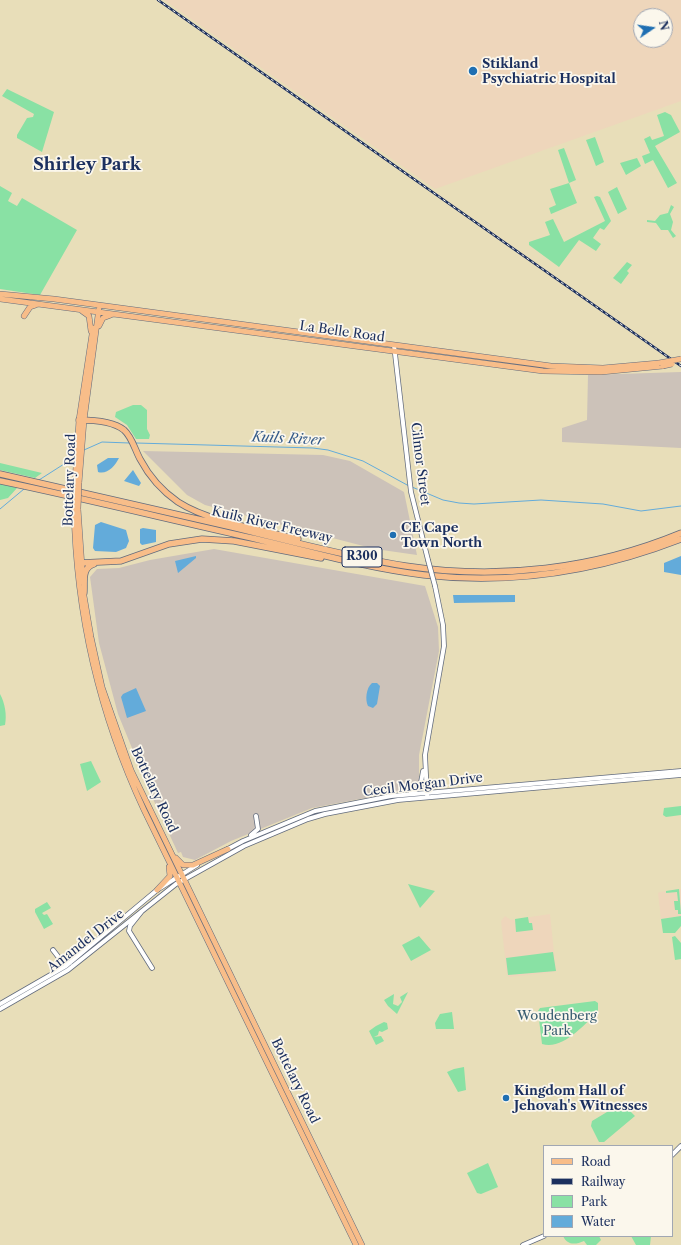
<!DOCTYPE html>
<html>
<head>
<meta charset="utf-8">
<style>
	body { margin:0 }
	#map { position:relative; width:681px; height:1245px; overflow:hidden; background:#e8deb9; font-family:"Libre Caslon Text",serif }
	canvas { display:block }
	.legend { position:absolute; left:543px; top:1145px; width:130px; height:92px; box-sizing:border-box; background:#fbf7ec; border:1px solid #a1a7b3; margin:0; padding:5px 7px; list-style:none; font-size:12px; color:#1b2f5e }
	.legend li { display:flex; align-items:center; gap:8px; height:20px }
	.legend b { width:20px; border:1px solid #a1a7b3 }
	.north { position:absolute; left:633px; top:8px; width:40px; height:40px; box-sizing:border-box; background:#fbf7ec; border:1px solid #a1a7b3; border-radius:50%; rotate:77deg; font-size:11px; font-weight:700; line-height:16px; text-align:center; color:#1b2f5e }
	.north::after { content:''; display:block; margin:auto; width:14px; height:18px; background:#1f6fb2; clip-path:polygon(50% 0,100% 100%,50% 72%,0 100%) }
</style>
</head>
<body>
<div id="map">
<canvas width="681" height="1245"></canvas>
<ul class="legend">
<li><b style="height:5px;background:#f8bd89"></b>Road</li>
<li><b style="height:5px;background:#1b2f5e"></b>Railway</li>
<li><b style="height:11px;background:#89e1a4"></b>Park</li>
<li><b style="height:11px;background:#63abda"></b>Water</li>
</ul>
<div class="north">N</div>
</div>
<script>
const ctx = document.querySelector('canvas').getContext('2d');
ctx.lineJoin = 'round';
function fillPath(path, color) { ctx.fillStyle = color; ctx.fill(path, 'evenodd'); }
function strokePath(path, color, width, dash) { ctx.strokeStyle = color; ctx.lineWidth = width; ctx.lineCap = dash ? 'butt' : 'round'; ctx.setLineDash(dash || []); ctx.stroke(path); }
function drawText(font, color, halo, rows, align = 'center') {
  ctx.font = font + ' "Libre Caslon Text",serif'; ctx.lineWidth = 3.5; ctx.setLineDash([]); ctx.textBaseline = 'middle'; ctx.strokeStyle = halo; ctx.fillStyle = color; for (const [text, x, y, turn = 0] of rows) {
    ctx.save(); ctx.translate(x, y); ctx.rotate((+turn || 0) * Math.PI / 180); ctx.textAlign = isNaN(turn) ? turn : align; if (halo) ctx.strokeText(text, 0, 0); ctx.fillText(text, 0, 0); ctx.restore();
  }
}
fillPath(new Path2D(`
	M164,0H681V101L435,189ZM641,16H665V40H641Z
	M681,889V916L661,919L658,893L660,892Z
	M550,914L556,972L509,977L507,975L501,921L505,916L511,920Z`), '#eed6bb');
fillPath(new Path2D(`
	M681,372V448L562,442V428L587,420L588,375Z
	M143,451L323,455L350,461L404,492L417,555L375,549L205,505L187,495Z
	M214,549L425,586L438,627L439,651L419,755V784L413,789L312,808L231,841L195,860L183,857L181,852L178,853L153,799L118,714L99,643L90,577L97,569L119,568L150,560Z`), '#ccc2b9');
fillPath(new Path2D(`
	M7,89L54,112L42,152L17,138V135L27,118L33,117L34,114L2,96Z
	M665,112L671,115L680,132L655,146L677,183L668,188L653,160L645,164L642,156L650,153L644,139L650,136L652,140L664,136L657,115Z
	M595,137L604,162L596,166L586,140Z
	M564,148L576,180L569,183L577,203L551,214L549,208L556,205L550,189L569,183L558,150Z
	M637,158L641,166L626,175L620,163Z
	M0,186L12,193L8,201L17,206L22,198L77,230L40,295L0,289Z
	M617,187L627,209L618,214L608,192Z
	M597,196L600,197L611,221L604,230L600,228L593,238L601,244L596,251L579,240L559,267L529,245V242L550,235L545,222L553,219L564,242L605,221L594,197Z
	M671,205L674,207L670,214L673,222L671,230L676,236L673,238L668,230H661L656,223L647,222V220L655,221L660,215L668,213Z
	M627,262L632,265L627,271L629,273L621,284L613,278Z
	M133,405H141L147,410V429L150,435L149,439H136L127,425L115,417L116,412Z
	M0,463L42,473L35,478L0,470Z
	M0,484H2L17,488L8,498L0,500Z
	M0,694C5,703 7,715 5,725L0,726Z
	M91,761L101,782L87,791L80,764Z
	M681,806V815L666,817L663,815L664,808Z
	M408,884L435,891L434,892L420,908Z
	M679,889L681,914H678V910H675L674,901H678L677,892L666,893V891Z
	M47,902L51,908L42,913L44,915L47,914L53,924L44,929L35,912V909Z
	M681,916V926L675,933H663L661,919Z
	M528,917L529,923H532L533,930L516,932L515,919Z
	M419,936L431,950L411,961L402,945Z
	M675,936L681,943V959L675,960L672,937Z
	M553,952L556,971L508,975L506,958Z
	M408,992L397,1014L388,1006L384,1000L394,994L393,1004L398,1006L402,1002L400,997Z
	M595,1001L598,1003V1012C584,1024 564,1050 542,1044L538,1011L540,1008Z
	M452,1012L454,1029H436L435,1023L440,1014Z
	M384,1022L387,1023L388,1029L382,1032L379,1031L378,1035L374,1037L381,1036L384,1041L376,1045L369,1031L376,1026L377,1028L376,1026Z
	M464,1067L466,1090L458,1092L447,1072L454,1069Z
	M622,1103L635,1116L604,1142H599L591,1126L592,1121Z
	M488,1163L498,1187L481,1194L477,1193L467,1173Z
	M563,1236H599L601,1240L596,1245H587L584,1241C575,1245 567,1245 563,1236Z
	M631,1236H651L650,1245H636Z`), '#89e1a4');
fillPath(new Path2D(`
	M108,458H119C115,466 107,475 98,472L97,465Z
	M133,470L141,483L139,486L124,481Z
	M101,522L126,530L129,541L126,548L116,552L95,551L93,548L95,525Z
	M143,528L156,530V542L142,545L140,543V529Z
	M196,556V558L178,573L175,561Z
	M681,556V575L664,572V563Z
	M453,595H515V602L454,603Z
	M372,683H377L380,686L377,704L373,708L368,706C365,700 366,688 372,683Z
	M136,688L146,711L127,718L121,697L123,694Z`), '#63abda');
strokePath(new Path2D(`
	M136,443L313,448L328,450L363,461L409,486
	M84,450L102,442L129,443
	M39,480L75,457
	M412,487L443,500L459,503L474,504L541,500L603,504L641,511L681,506
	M0,509L24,489`), '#63abda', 1);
const minor = new Path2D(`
	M394,345L411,492L428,560
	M411,792L420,788L423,771
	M427,795L425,755L444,646L443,625L435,586
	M251,835L258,829L256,816
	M226,850L243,841L315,811L391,796L681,771
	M142,911L130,926L129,931L152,968
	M53,950L63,963H70
	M0,1004L66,966L157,890L197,865
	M0,1009L68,970L176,884L244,846L308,819L325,814L398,800L681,775
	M672,1155L681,1146
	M523,1245L544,1236`);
const major = new Path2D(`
	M0,294L54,299L551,366L603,368L659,363
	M0,299L543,371L601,372L663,366
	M82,311L89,316L91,331
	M24,316L30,307L36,305
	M99,326L103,318L111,315
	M75,482L79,420L93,328
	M79,483L84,420L99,308
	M74,508C76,614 99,714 144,810L356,1245
	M78,509L83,582
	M83,590L91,637L102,687L131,770L362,1245
	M176,858L183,865H193L228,849
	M157,890L170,876L169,867`);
const highway = new Path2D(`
	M79,420C93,420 113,421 124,430C132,437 135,450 140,459C149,476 162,491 178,502C209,522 262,530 298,539
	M0,474C77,492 155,509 232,527C290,541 348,557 406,566C499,580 594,569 681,533
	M0,481C86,499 171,520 256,539C311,552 367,568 424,575C512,585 599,571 681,539
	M80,563L121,561L169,544L202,539L234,541L321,558
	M84,593C85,582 81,568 94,564`);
strokePath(minor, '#636c7e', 5.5);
strokePath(major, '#636c7e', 6);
strokePath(highway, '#636c7e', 7);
strokePath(minor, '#fff', 4);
strokePath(major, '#f8bd89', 5);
strokePath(highway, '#f8bd89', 5.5);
const rail = new Path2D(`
	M158,0L681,366`);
strokePath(rail, '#1b2f5e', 2.5);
strokePath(rail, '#fbf7ec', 1, [3]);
const minorBridge = new Path2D(`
	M428,560L435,586`);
const majorBridge = new Path2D(`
	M659,363L681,359
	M663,366L672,364
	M74,508L75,482
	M78,509L79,483`);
strokePath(minorBridge, '#636c7e', 5.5, []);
strokePath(majorBridge, '#636c7e', 6, []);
strokePath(minorBridge, '#fff', 4);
strokePath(majorBridge, '#f8bd89', 5);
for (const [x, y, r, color] of [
	[473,71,5,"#1f6fb2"],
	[393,535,4,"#1f6fb2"],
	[506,1098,4,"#1f6fb2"]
]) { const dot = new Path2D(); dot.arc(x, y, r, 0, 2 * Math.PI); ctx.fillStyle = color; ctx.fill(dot); strokePath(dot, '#fbf7ec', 1.5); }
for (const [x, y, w] of [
	[362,557,40]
]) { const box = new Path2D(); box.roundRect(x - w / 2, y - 10, w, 20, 3); ctx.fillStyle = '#fbf7ec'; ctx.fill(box); strokePath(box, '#1b2f5e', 1); }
drawText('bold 12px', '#1b2f5e', null, [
	["R300",362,557]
]);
drawText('bold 13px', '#1b2f5e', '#fbf7ec', [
	["Stikland",482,64],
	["Psychiatric Hospital",482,79],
	["CE Cape",401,528],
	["Town North",401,543],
	["Kingdom Hall of",514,1091],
	["Jehovah's Witnesses",514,1106]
], 'left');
drawText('13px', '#1b2f5e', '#fbf7ec', [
	["La Belle Road",342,332,8],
	["Cilmor Street",420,464,83],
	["Bottelary Road",70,480,-88],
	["Kuils River Freeway",272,525,13],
	["Cecil Morgan Drive",423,785,-7],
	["Bottelary Road",154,790,65],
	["Amandel Drive",86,941,-38],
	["Bottelary Road",295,1081,64]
]);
drawText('13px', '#365c70', '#fbf7ec', [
	["Woudenberg",557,1016],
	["Park",557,1031]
]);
drawText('italic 14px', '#345a89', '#fbf7ec', [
	["Kuils River",288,439,3]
]);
drawText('bold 17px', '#1b2f5e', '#fbf7ec', [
	["Shirley Park",87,165]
]);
</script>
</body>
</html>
